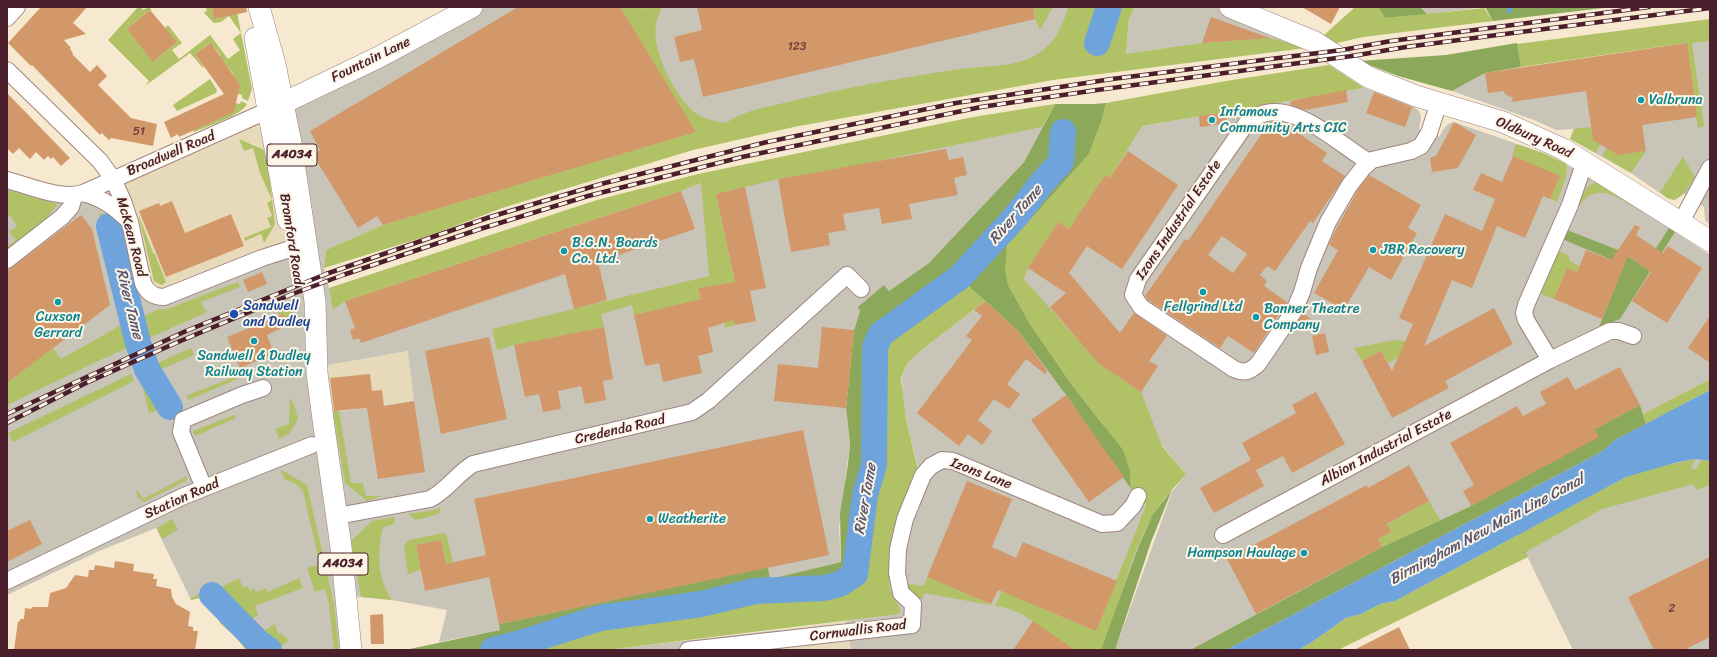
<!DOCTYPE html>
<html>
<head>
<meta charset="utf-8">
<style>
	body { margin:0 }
	#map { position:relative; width:1717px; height:657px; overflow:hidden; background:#f7e8d0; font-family:Sriracha,sans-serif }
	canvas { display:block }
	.frame { position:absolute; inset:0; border:8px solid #4a1f2b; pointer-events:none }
</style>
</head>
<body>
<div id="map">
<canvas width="1717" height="657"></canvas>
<div class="frame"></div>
</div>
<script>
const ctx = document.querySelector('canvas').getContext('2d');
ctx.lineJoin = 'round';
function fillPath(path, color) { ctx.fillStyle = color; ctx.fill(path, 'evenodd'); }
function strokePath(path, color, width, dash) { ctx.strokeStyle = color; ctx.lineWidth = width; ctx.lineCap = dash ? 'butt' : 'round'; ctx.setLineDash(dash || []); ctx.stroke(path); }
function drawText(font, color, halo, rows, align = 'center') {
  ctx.font = font + ' Sriracha,sans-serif'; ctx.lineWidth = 4; ctx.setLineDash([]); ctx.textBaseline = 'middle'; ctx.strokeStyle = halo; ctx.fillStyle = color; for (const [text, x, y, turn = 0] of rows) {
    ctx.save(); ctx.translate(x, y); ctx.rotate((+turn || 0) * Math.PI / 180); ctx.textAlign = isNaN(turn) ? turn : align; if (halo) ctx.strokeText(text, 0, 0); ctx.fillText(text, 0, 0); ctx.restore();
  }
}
fillPath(new Path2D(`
	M269,110L299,241L158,297L101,185Z
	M409,351L414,401L367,408L316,414L311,368Z
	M846,621L851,650H785L779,630Z`), '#e7daba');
fillPath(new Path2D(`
	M472,7H643L645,9L648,7H1078L1073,58L696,132L383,225L326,250L324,268L329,288L345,301L681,191L701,183L1046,120L1024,162L956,235L929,263L889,291L884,285L860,311L854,330L846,408L850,443L839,527L841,562L770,579L768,568L499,624L501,630L439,642L447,610L392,600L361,597L344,599L351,650H281L247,622L235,588L191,600L156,528L99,551L7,595V180L57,193L101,185L130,222L151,294L299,241L276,106ZM408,351L414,401L367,408L316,414L311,368Z
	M1135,7H1234L1321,46L1126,54L1129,19Z
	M1420,7H1485L1427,14Z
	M1710,41V225L1705,220L1704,207L1684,194L1674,200L1667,198L1631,173L1570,139L1574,129L1556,130L1534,120L1452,91L1485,73L1687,43Z
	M1364,88L1413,106L1419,111L1421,117L1419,129L1439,137L1445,127L1450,123L1454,122L1543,153L1599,182L1710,255V379L1643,414L1640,406L1595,429L1599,437L1471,506L1382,547L1190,650H1115L1172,492L1186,474L1024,279L1037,236L1142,126Z
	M985,301L1018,331L1066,395L1131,489L1153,514L1139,545L1104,645L1101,650H851L846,621L865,618L901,610L890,589L889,551L893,531L918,467L906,419L903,398L902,377L907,364L919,352Z
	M1669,433L1710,449V650H1573L1509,519Z
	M779,630L785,650H607L623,648Z`), '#c8c4b8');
fillPath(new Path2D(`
	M138,7H141L143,10L149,7L152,11L150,10L127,29L154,61L176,43L165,28L168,25L182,43L172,50L179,59L210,35L228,59L240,50L233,39L241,33L229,16L221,22L214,23L204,13L207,10L205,7H212L215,19L235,14L236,7L252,89L248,101L242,98V95L238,94L233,74L224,62L222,63L220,55L211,43L195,54L204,67L203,68L190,53L145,86L149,81L108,40Z
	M620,7H643L645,9L648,7H662C660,12 657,18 656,24C651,49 674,94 692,110C702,119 714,121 726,123C746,109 769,107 792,101C848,87 904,77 961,69C982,66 1012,67 1030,58C1052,48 1062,30 1068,7H1135L1129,19L1126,54L1202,43L1270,38L1306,48L1053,80L794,127L693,150L502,208L434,234L324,268L326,250L383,225L695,132Z
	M1033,7H1053L1040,30L1035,19Z
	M1355,7H1378L1385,18L1484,8L1493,21L1363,37L1333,44L1323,36Z
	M1710,19V41L1692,43L1704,126L1698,128L1686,43L1521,67L1517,44Z
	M1329,65L1364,88L1142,126L1110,178L1105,175L1069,229L1058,222L1028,268L1024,279L1092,356L1120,333L1100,364L1141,392L1162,446L1186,474C1175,487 1162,500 1153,515C1129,555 1120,607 1101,650H1075L1022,614L1007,608L924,593L923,599L912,597L906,584L924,586L927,577L995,606L1002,591L1096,631L1146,506L1131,489L1130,471L1102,423L1072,385L1030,324L1008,285L1004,271L1007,246L1089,154L1102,120L1106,103L1226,81Z
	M210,79L217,90L216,93L177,111L173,105Z
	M241,101L247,104C242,115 206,127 194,132L193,130L236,103L240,104Z
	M1055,104L1042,127L854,166L778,179L716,194L736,288L727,291L735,325L725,328L723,284L698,288L701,299L634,315L632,305L601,314L604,327L514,345L497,350L492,329L709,276L701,183L681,191L345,301L333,310L329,288L597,200L698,174L973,117Z
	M1591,127L1593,140L1600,144L1596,153L1570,139L1574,129Z
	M239,139L264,150L269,174L275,224L264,243L261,234L245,241L244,238L271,227L267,218L272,216L267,203L272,200L260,173L253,148L244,151Z
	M1516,144L1543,153L1565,163L1567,166L1566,177L1557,202L1550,199L1560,176L1512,158Z
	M1607,148L1646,151L1631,173L1602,156Z
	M1683,157L1695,177C1689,186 1684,196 1674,200L1667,198L1660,192Z
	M1599,182L1644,213C1623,201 1597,178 1579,206C1583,194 1586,183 1599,182Z
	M7,190L58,204L39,227L7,250V247L16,240L9,232L17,226L10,216L7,215Z
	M99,213L111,217L116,224L138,307L123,311Z
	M138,213L153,253L155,254L166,282L162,285L154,281Z
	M1559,251L1568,255L1570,261L1579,266L1577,272L1567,269L1554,299L1541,294Z
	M960,277L985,301L919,352L907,364L901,378L906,419L918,469L893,531L889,551L890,589L901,610L899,614L607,650H493L524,642L600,618L701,604L755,591L824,588L840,584L854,574L865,495L874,465L875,347L881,334Z
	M238,282L240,287L201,302L204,309H206L207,312L96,362L7,405V383L53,348L61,359L111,331L121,324L140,318L159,309H167Z
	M291,300L293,323L288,325L284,314L279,316L277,310L279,305Z
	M1394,340L1425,343L1388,363L1381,351L1362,361L1354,348Z
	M191,348L194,355L155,372L174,406L149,413L139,371Z
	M131,374L134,381L13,442L8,433Z
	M236,376L237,379L189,400L186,396Z
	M1710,379V390L1646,424L1643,414Z
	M290,397L295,408L298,419L289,434L279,439L275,429L289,424Z
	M333,411H339L351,483H363L366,496H382L367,501L345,483Z
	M234,415L236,418L195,436L193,431Z
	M1696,459L1691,467L1695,470L1702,460L1710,461V485L1696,490L1694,484L1602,509L1526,552L1528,557L1338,650H1298L1312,642L1346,618L1361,614L1380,604L1395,601L1626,477L1659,467Z
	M282,470L307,485L334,604L339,650H334L329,605L325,589L315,592L307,568L320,565L303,491L293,482L285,480L281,471Z
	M187,476V480L144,502L137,497L136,491H138L143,499Z
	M1429,501L1440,520L1382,547L1378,539L1391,532L1387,525Z
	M441,507L439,514L416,520L408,514L435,510Z
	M395,517L394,524L383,527C377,552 377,578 392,600L361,597L351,541L372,521Z
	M172,519L178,529L162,539L157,528Z
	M443,533L447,536L453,562L446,564L441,540L416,545L421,570L408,574L404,545L409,540Z
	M239,578L243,588L248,586L250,591L254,588L256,592L266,588L268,592L299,578L303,588L255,606L258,615L247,622L260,633L275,624L278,634L281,633L289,640L279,648L281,650H246L236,637L221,624L204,597L191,600L190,599L200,593L202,596Z`), '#b0c265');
fillPath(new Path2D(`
	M1378,7H1420L1427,14L1385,18Z
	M1485,7H1612L1493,21Z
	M1517,43L1521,67L1485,73L1452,91L1398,76L1359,61L1446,55Z
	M1106,103L1102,120L1089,154L1007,246L1005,271L1008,285L1030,324L1072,385L1123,450L1130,471L1131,489L1066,395L1018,331L960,278L881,334L875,347L874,465L865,495L855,574L840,584L824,588L755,591L701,604L600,618L524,642L493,650H405L500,630L499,624L768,567L770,579L841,562L840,513L848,464L850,443L846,408L854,330L860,311L858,307L884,285L889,291L929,263L1024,162L1055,104H1093Z
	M1669,228L1675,232L1620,319L1599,327L1624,265L1562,239L1567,230L1618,250L1644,267Z
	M1640,405L1646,424L1615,440L1603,451L1226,650H1190L1382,547L1471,506L1549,463L1595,429Z
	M1172,490L1151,542L1115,650H1101L1139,545L1153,514Z`), '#8ca85a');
fillPath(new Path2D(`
	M1710,390V461L1696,459L1678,462L1626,477L1395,601L1380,604L1361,614L1346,618L1312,642L1298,650H1226L1603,451L1615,440Z`), '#6ea3db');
strokePath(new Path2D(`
	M1509,11L1511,7`), '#6ea3db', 4.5);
strokePath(new Path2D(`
	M1097,43L1109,7
	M109,226L138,343L147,369L170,407
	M212,595L259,643L269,650
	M493,650L524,642L600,618L701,604L755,591L824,588L840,584L855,574L865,495L874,465L875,347L881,334L960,277L1017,215L1041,184L1061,162L1063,132`), '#6ea3db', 26);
fillPath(new Path2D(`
	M41,7H87L73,23L86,34L64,40L71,48L70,49L73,53L72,54L90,72L97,65L107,76L98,85L131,118L157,124L153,146L111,138L109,140L102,133L100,135L32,65L31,66L8,43Z
	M212,7H246L247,12L214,19Z
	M518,7H620L696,132L383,225L377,216L358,228L313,155L320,150L310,131Z
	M697,7H1033L1035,19L703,97L694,59L680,62L674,37L702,30Z
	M1302,7H1340L1331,24Z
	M150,10L177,42L153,62L127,29Z
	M1211,17L1270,38L1202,43Z
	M211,43L240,85L234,112L179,137L178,134L171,138L164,122L224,94L195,54Z
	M1687,43L1697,117L1642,125L1646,151L1618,155L1593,140L1586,91L1511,102L1513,98L1505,94L1504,91L1488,93L1485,73Z
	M1346,90L1348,102L1305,110L1291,105L1290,101Z
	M1374,92L1412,107L1405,127L1366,113Z
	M7,93L70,158L61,166L53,157L51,159L48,156L44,160L36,152L30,159L19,148L13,154L7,148Z
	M1226,112L1227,123L1200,127L1199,116Z
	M1276,122L1284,123L1327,153L1322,161L1345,176L1313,223L1310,221L1275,271L1267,266L1260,275L1267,281L1264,286L1287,302L1254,353L1228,336L1220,348L1148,300L1145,296L1185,239L1188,241L1269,123ZM1222,236L1247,254L1233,273L1208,255Z
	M1454,122L1476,135L1458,168L1432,172L1430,158L1436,156Z
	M946,149L949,160L963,157L967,175L954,178L958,195L909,204L912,219L882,224L879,208L843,214L846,230L828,233L830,245L791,252L778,179Z
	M1128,151L1178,185L1122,269L1087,246L1069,273L1120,333L1134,313L1167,336L1149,361L1158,366L1141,392L1098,363L1050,307L1066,293L1028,268L1058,222L1069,229L1105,175L1110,178Z
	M1513,156L1560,176L1550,199L1543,196L1525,238L1497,226L1472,288L1452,280L1424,346L1494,308L1513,344L1445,381L1449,388L1392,418L1362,361L1381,351L1392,371L1413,324L1399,318L1445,214L1482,231L1495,199L1473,190L1481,173L1502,182Z
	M1369,175L1421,205L1408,228L1417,233L1391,280L1369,267L1344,310L1314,293L1338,250L1329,245L1334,233L1359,188Z
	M745,187L766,288L750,291L756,321L735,325L733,320L708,328L713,352L698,356L702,373L663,382L659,363L645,366L634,315L701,299L698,288L735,282L716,194Z
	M681,191L695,229L598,262L607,300L574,309L565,274L361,343L359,338L353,340L350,330L355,328L345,301Z
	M172,201L185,233L231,214L244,246L166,277L139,211L159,203L160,206Z
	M81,215L92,229L110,305L7,383V271Z
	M1635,225L1640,227L1636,235L1663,253L1668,246L1702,268L1667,323L1632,301L1651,272L1628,256L1602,319L1554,299L1567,268L1577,272L1586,250L1611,260Z
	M262,272L267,284L248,292L243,280Z
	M985,301L1018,331L1047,371L1045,374L1026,359L1007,384L1020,394L1015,401L1009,409L994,399L978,420L992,431L982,445L968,434L959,446L917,413L972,340L966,336L982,316L974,310Z
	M1303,313L1311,319L1301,331L1295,326Z
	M284,314L288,325L267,335L274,354L240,368L227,337Z
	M1710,316V363L1688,348Z
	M604,327L613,379L603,381L606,400L585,404L581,386L558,391L561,409L543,412L539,394L525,397L514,345Z
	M822,327L854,330L846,408L774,401L778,364L818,368Z
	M1325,333L1329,352L1316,355L1312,336Z
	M489,337L507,419L441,434L425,351Z
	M1620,367L1640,405L1595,429L1599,437L1471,506L1463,491L1474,485L1450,443L1517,406L1523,416L1546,404L1540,392L1568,377L1575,390Z
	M370,374L372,391L382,390L384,406L414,401L425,472L378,479L367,408L334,411L330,378Z
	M1316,392L1345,444L1292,473L1283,456L1256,470L1264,486L1214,513L1200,488L1251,460L1242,443L1296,413L1292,405Z
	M1066,395L1124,477L1089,502L1031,420Z
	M803,430L829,555L499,624L489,577L425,591L416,545L441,540L446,564L486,555L474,499Z
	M1409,465L1429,501L1387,524L1391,532L1378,539L1382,547L1256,614L1227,559L1367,485L1368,488Z
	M967,481L1012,499L992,547L1016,558L1023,542L1117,581L1096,631L998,590L991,604L927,577Z
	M30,520L42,544L7,562V531Z
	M1710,557V637L1684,650H1654L1628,597Z
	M115,561L134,564L133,571L154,574L153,579H157L156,586L171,589L172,597L176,604L190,612L188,626L193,627V631H198L195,650H14L18,621L20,622V619H24L25,608L31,609L32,607H48L50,593L66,588L75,575L88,577L89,570H94L95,565L114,568Z
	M383,614L384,644H371L370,615Z
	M1033,621L1075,650H1013Z
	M1399,627L1410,650H1354Z`), '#d39869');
const minor = new Path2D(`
	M7,18L17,7
	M7,70L100,161L113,179L123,201L130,222L143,283C147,293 154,297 164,297L262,258L293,248
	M1369,162C1336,143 1283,88 1246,124L1138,279L1133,295L1141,307L1234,369C1245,374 1250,371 1258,364L1294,311L1302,292L1309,268L1328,222L1349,186L1363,168L1372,160L1411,151L1421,146L1429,133L1439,102
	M7,180C30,186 60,200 83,193L269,110
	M83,193C102,198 115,207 129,221
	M1681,222L1710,168
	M7,260L62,217L71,207L74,196
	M1550,360L1526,320L1524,313L1526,305L1570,205L1585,161
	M204,488L181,432L183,420L242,395L263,388
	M337,516L430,499C447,490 457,474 473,464L692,412L708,401L847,275L861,289
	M1223,535L1550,360L1610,331H1619L1633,336
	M7,581L184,496L312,445
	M688,650L912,625L913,604L901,593L897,573L898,549L905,519L923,475L931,466L942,460L953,461L1102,524L1117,523L1133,506L1138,496`);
const major = new Path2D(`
	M259,7L275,64L291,143L315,301L317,373L324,427L341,547L351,650
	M1230,7L1315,42L1368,77L1416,96L1503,122L1563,149L1710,241
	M255,38L288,220
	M271,109L379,57L472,7`);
strokePath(minor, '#a0847e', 18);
strokePath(major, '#a0847e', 22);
strokePath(minor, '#fff', 16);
strokePath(major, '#fff', 21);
const rail = new Path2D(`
	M7,414L186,331L326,274L490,217L601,184L767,142L956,103L1112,79L1342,50L1391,41L1649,7
	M7,423L86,383L178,342L290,295L343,275L480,229L588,196L742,157L981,107L1097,90L1352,56L1406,47L1497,35L1710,8`);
strokePath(rail, '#4a1f2b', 4.5);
strokePath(rail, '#fcf5e5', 3, [9]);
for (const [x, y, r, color] of [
	[1641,100,4,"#0f9aa8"],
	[1212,120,4,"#0f9aa8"],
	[1373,250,4,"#0f9aa8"],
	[564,251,4,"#0f9aa8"],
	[1203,292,4,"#0f9aa8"],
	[58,302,4,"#0f9aa8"],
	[234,314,5,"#1a4fb4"],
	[1256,317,4,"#0f9aa8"],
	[254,341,4,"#0f9aa8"],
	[650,519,4,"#0f9aa8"],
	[1304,553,4,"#0f9aa8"]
]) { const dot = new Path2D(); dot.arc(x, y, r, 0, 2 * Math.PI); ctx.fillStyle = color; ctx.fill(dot); strokePath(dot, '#fcf5e5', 1.5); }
drawText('12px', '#6c3d3a', null, [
	["123",797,47],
	["51",139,132],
	["2",1672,609]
]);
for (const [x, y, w] of [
	[292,155,50],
	[343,564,50]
]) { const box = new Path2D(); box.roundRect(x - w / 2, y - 11, w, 22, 3); ctx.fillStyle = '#fcf5e5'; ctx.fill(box); strokePath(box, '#4a1f2b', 1); }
drawText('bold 13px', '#4a1f2b', null, [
	["A4034",292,155],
	["A4034",343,564]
]);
drawText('14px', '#4a1f2b', '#fcf5e5', [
	["Fountain Lane",371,60,-26],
	["Oldbury Road",1534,138,24],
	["Broadwell Road",171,154,-23],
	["Izons Industrial Estate",1179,220,-56],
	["McKean Road",131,237,75],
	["Bromford Road",291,239,81],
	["Credenda Road",620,430,-13],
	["Albion Industrial Estate",1386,448,-28],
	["Izons Lane",981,474,21],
	["Station Road",182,499,-24],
	["Cornwallis Road",858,631,-7]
]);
drawText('14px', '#0d838f', '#fcf5e5', [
	["Valbruna",1649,100],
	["Infamous",1220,112],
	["Community Arts CIC",1220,128],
	["B.G.N. Boards",572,243],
	["Co. Ltd.",572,259],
	["JBR Recovery",1381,250],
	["Fellgrind Ltd",1203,307,"center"],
	["Banner Theatre",1264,309],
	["Company",1264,325],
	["Cuxson",58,317,"center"],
	["Gerrard",58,333,"center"],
	["Sandwell & Dudley",254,356,"center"],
	["Railway Station",254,372,"center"],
	["Weatherite",658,519],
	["Hampson Haulage",1296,553,"right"]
], 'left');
drawText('14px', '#164399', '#fcf5e5', [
	["Sandwell",243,306],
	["and Dudley",243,322]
], 'left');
drawText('italic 15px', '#585471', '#fcf5e5', [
	["River Tame",1016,215,-49],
	["River Tame",129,304,76],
	["River Tame",866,499,-80],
	["Birmingham New Main Line Canal",1487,530,-28]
]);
</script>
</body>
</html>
